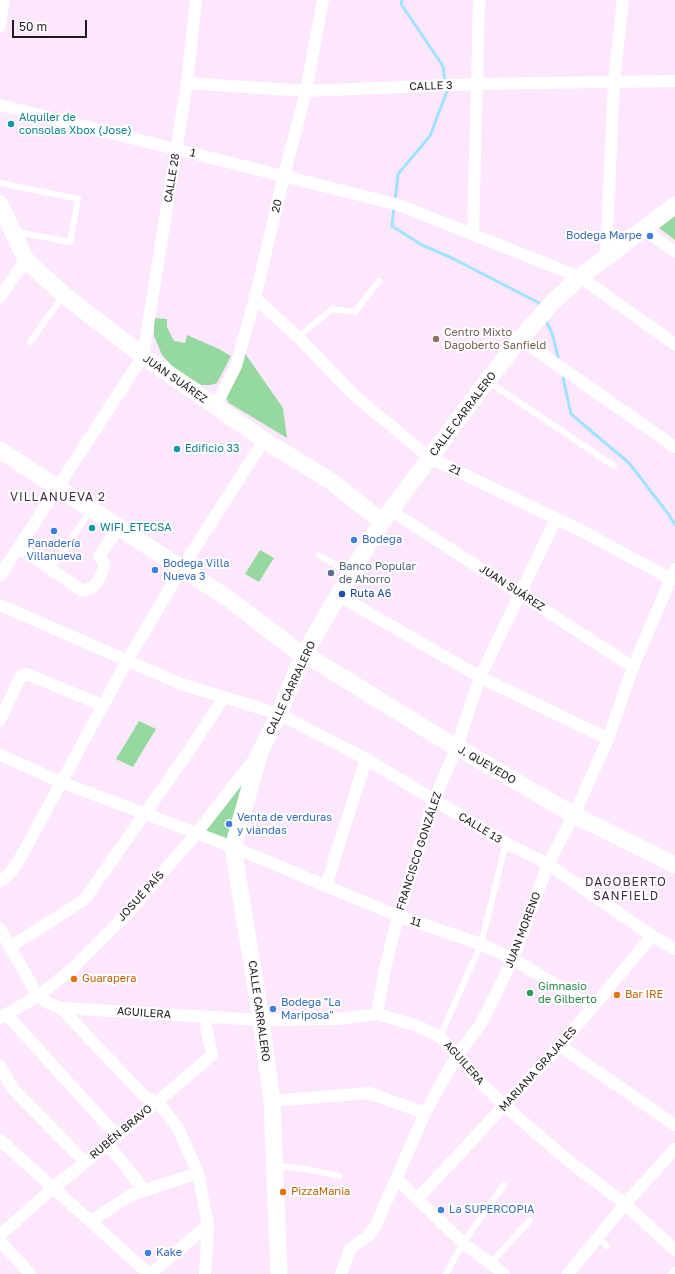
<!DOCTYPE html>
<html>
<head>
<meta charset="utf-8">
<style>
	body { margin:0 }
	#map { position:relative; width:675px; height:1274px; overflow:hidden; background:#fce7fc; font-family:"Golos Text",sans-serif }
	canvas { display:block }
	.scale { position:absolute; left:12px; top:20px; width:75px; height:18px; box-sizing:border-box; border:2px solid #211821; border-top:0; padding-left:5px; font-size:12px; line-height:14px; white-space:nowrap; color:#211821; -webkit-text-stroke:3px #fff; paint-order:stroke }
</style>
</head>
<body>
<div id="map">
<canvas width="675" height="1274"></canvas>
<div class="scale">50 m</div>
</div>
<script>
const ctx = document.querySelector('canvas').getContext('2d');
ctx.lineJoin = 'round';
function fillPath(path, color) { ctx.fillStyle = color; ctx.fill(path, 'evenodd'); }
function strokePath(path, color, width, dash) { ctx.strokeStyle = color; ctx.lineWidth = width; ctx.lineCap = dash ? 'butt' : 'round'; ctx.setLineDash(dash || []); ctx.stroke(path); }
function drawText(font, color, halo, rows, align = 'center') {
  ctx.font = font + ' "Golos Text",sans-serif'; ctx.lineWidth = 4; ctx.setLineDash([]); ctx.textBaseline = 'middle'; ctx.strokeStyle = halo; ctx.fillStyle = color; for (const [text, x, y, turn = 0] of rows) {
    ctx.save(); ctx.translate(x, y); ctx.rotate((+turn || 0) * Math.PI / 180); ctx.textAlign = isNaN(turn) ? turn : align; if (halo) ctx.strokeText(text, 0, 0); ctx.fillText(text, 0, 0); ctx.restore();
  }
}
fillPath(new Path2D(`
	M675,216V240L659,228Z
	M154,318L167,319V327L174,341L185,343L187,335L219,349L231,356L217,383L211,385H201L173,367L162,355L154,336Z
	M244,352L283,408L287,438L229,403L226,398Z
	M260,550L274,558L259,582L245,574Z
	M139,721L156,729L133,767L116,759Z
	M260,752L233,847L196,834Z`), '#96d9a0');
strokePath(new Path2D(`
	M402,0L401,4L443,66L445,82
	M395,201L398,174L430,136L447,91L446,88
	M394,207L392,226L422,245L452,258L539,303L541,308
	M545,319L552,333L558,357
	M563,378L571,414L629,463L669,515L675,525`), '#a1e3ff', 3);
strokePath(new Path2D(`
	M0,183L78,199L70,242L17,232
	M298,337L332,309L355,312L379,281
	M30,342L63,296
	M489,382L614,466
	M319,555L349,573
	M51,569L90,511
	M440,1037L481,944L506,843
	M276,1166L306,1169L339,1176
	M598,1238L607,1246
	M491,1263L530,1220
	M446,1274L463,1243L504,1185
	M671,1274L675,1270`), '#fff', 6);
strokePath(new Path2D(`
	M0,26L4,0
	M187,83L306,91L477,84L675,81
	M0,105L399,205L580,277L675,344
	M643,229L675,252
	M473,235L479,0
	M606,257L614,81L623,0
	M0,297L26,260
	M255,298L298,337L355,396L430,458L580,530L671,579
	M520,339L675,447
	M215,407L236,366L255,298L284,176L306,91L323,0
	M390,510L520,594L633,667
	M19,547L81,590C95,592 104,574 104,562L99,556L119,527
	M0,576L143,356L187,83L196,0
	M338,595L480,677L608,739
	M0,605L181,684L279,714L366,759L506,843L548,864L652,936L675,949
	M0,720L21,676L25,674L29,675L102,705
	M0,755L61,782L233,847L398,916L481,944L513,959L593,1007
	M0,882L11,872L22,855L127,661L182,568L264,440
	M326,886L366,759
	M0,929L38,996L48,1003L61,1008L261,1020L339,1019L377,1014L418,1026L440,1037L457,1055L481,1083L505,1106L565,1158L625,1204L675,1250
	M10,947L84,900L191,748L224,697
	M61,1008L145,1097L158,1102L178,1128L198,1173L208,1225L205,1274
	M377,1014L385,969L398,916L434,800L457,747L480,677L556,519
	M7,1015L117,1136
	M0,1018L38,996L72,969L127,914L196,834L256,757
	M560,1046L675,1125
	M0,1066L13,1089L85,1162
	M272,1101L369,1093L425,1113
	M0,1140L149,1274
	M108,1144L144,1190
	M397,1179L463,1243L504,1274
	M418,1198L560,1046L652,936
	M91,1221L131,1195L198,1173
	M0,1235L53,1188L108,1144L212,1055L204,1017
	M0,1241L30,1274
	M150,1274L208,1225
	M341,1274L350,1249L368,1236L376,1225L425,1113L457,1055L481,1024L513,959L548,864L574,815L608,739L633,667L675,569
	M568,1274L625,1204L675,1149`), '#fff', 12);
strokePath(new Path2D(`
	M0,204L26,260L64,295L143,356L264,440L332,482L382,522
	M0,450L229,599L303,656L311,658L452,745L457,747L574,815L675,865
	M279,1274L272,1101L261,1020L233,847L260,752L279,714L303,656L351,573L382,522L487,381L520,339L552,303L580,277L675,205`), '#fff', 17);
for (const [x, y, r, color] of [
	[11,124,4,"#0f9aa8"],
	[650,236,4,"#3f7fe0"],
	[436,339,4,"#8d6e63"],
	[177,449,4,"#0f9aa8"],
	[92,528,4,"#0f9aa8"],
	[54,531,4,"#3f7fe0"],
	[354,540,4,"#3f7fe0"],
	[155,570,4,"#3f7fe0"],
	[331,573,4,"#5c6f8a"],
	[342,594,4,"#1a4fb4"],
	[229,824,4,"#3f7fe0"],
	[74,979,4,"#e8710a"],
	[530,993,4,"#2e9e5b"],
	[617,995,4,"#e8710a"],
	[273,1009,4,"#3f7fe0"],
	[283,1192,4,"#e8710a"],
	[441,1210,4,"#3f7fe0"],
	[148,1253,4,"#3f7fe0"]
]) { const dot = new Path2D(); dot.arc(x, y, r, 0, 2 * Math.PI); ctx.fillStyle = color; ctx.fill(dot); strokePath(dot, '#fff', 1.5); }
drawText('11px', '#211821', '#fff', [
	["CALLE 3",431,86,-2],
	["1",193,153,14],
	["CALLE 28",172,178,-81],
	["20",277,206,-76],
	["JUAN SUÁREZ",175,379,35],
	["CALLE CARRALERO",463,414,-53],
	["21",455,470,26],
	["JUAN SUÁREZ",512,588,33],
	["CALLE CARRALERO",291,688,-65],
	["J. QUEVEDO",487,765,30],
	["CALLE 13",480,828,31],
	["FRANCISCO GONZÁLEZ",419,851,-72],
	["JOSUÉ PAÍS",141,896,-48],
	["11",416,922,19],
	["JUAN MORENO",523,930,-69],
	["CALLE CARRALERO",259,1011,82],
	["AGUILERA",144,1013,4],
	["AGUILERA",464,1063,48],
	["MARIANA GRAJALES",538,1069,-48],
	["RUBÉN BRAVO",121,1132,-40]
]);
drawText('11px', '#0d838f', '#fff', [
	["Alquiler de",19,118],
	["consolas Xbox (Jose)",19,131],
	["Edificio 33",185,449],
	["WIFI_ETECSA",100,528]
], 'left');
drawText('11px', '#366cbe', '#fff', [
	["Bodega Marpe",642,236,"right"],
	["Bodega",362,540],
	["Panadería",54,544,"center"],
	["Villanueva",54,557,"center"],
	["Bodega Villa",163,564],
	["Nueva 3",163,577],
	["Venta de verduras",237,818],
	["y viandas",237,831],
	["Bodega \"La",281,1003],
	["Mariposa\"",281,1016],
	["La SUPERCOPIA",449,1210],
	["Kake",156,1253]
], 'left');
drawText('11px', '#785e54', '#fff', [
	["Centro Mixto",444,333],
	["Dagoberto Sanfield",444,346]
], 'left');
drawText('11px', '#4e5e75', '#fff', [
	["Banco Popular",339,567],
	["de Ahorro",339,580]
], 'left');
drawText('11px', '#164399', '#fff', [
	["Ruta A6",350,594]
], 'left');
drawText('11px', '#c56008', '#fff', [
	["Guarapera",82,979],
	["Bar IRE",625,995],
	["PizzaMania",291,1192]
], 'left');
drawText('11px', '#27864d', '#fff', [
	["Gimnasio",538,987],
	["de Gilberto",538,1000]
], 'left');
ctx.letterSpacing = '1px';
drawText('12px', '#453145', '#fff', [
	["VILLANUEVA 2",58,497],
	["DAGOBERTO",626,882],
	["SANFIELD",626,896]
]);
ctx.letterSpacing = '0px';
</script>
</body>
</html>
